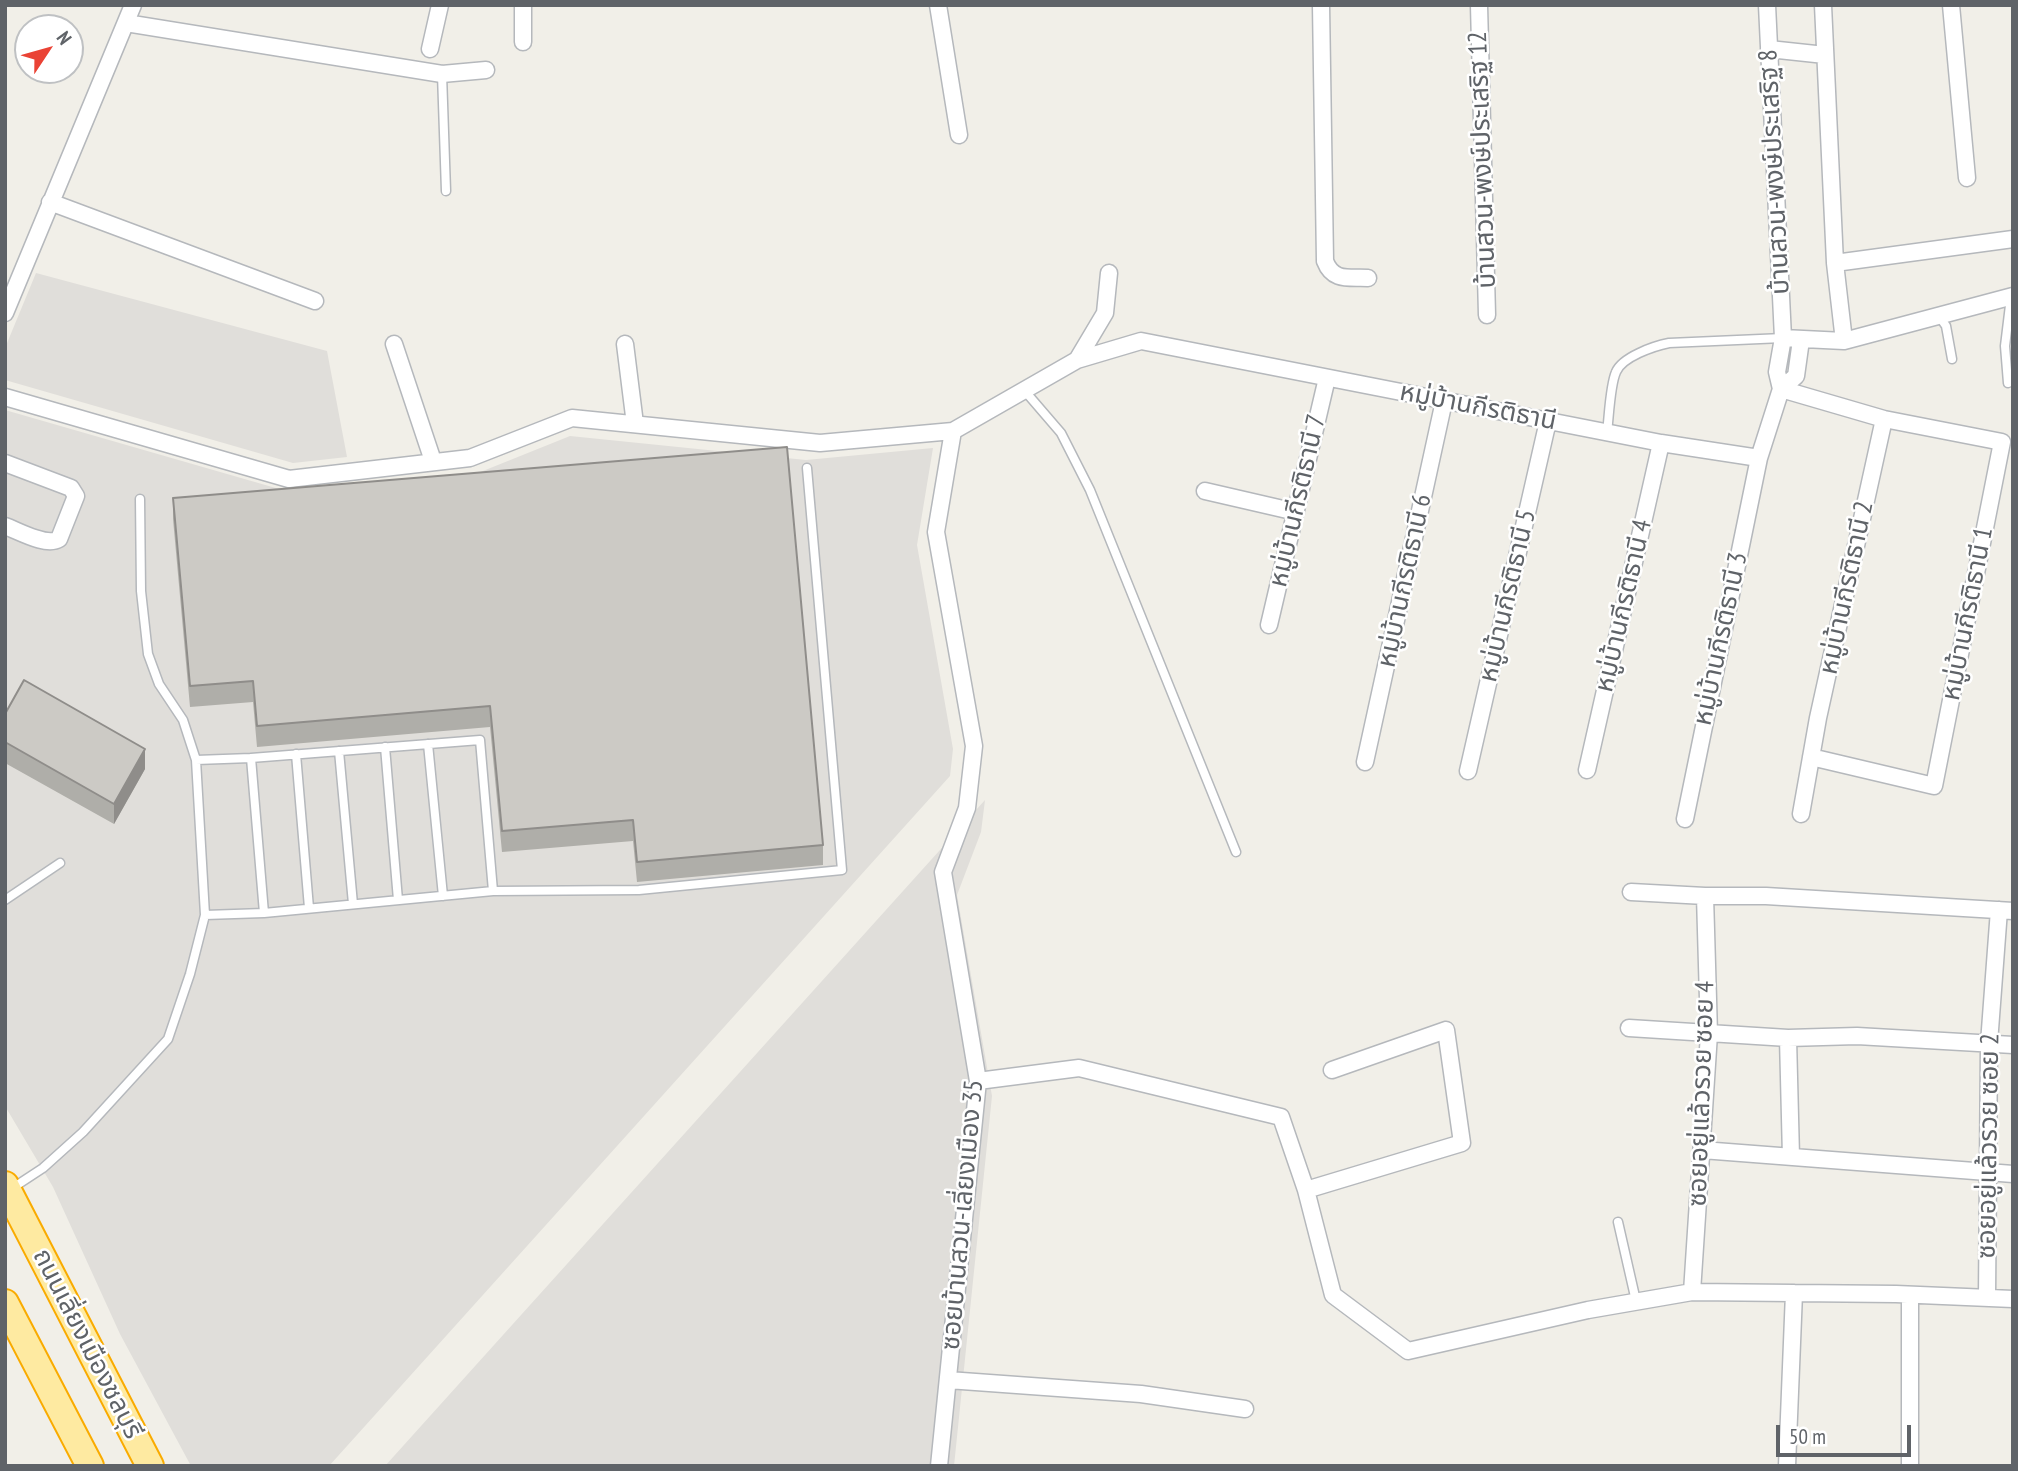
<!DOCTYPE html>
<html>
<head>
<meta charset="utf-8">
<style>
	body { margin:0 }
	#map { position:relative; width:2018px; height:1471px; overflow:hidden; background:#f1efe8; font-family:"PT Sans Narrow",sans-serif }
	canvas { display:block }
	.frame { position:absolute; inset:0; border:7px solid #5f6368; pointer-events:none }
	.north { position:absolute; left:14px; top:14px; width:70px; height:70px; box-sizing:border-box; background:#fff; border:2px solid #bfc1c3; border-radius:50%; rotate:54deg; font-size:19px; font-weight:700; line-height:28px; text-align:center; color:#5f6368 }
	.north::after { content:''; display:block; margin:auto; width:24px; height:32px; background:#ea4335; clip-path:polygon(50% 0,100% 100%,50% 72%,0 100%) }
	.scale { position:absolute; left:1776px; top:1425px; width:135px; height:32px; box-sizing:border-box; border:4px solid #5f6368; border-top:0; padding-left:9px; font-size:21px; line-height:24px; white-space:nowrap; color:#5f6368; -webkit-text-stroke:5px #fff; paint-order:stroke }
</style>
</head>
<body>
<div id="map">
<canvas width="2018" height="1471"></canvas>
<div class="frame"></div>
<div class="north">N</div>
<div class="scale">50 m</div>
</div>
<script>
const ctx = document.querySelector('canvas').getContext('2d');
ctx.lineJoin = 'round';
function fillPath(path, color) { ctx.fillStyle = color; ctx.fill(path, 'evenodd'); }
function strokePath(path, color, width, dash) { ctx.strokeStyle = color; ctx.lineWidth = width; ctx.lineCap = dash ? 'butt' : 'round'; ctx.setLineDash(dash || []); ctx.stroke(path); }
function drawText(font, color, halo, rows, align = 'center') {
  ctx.font = font + ' "PT Sans Narrow","Noto Sans Thai",sans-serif'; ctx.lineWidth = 5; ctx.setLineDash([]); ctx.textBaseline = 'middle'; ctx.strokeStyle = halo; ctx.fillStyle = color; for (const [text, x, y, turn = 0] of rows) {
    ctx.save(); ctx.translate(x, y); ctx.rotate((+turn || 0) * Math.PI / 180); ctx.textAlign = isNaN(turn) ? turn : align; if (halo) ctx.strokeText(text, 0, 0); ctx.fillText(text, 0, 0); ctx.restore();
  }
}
fillPath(new Path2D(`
	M36,273L327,351L347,457L293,463L5,380V348Z
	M5,410L300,495L473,475L570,436L806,460L933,448L917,545L953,749L950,776L329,1466H191L120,1334L53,1187L5,1106Z
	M985,800L981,832L957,895L992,1096L954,1466H385Z`), '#e0deda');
const service = new Path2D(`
	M442,74L446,191
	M1939,316L1946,326L1952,359
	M2008,383L2005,346L2011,297
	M1024,390L1061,433L1090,490L1236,852
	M1607,433C1609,417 1610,385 1616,372C1622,357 1654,346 1669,343L1783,338
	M428,744L443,896
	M385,747L398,900
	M339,751L353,904
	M296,754L309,908
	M251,758L264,913
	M196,760L251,758L480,740L493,891
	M5,900L60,863
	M205,915L264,913L493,891L639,890L842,870L807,468
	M11,1189L43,1168L83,1132L168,1039L190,974L205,915L196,760L183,720L159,684L148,654L141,591L140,499
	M1618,1222L1636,1301`);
const minor = new Path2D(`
	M523,5V42
	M938,5L959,135
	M1321,5L1325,261C1333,282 1349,277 1368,278
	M1479,5L1487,315
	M1823,5L1835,263
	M1951,5L1967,178
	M126,23L442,74L486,70
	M430,49L440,5
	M1769,49L1825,55
	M50,202L315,301
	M5,313L133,5
	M1783,338L1844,341L2013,296
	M1844,341L1835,263L2013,239
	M394,344L433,461
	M625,344L635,424
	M1077,360L1141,341L1661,443L1759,458
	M1781,389L1884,419L2002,442L1934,786L1811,757
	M1781,389L1796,376L1801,340
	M5,397L289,479L470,458L572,418L820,443L953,431L1077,360L1105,313L1109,273
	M5,463L71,488L76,496L59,539C46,547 19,531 5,526
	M1205,491L1296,512
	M1269,625L1327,378
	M1365,762L1444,401
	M1587,770L1661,443
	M1468,771L1548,421
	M1801,814L1818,718L1884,419
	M1685,819L1759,458L1781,389L1777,372L1783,338L1767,5
	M1631,892L1705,896H1766L2013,911
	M1629,1028L1788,1038L1857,1036L2013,1045
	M1788,1038L1791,1157
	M978,1081L1079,1068L1281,1117L1306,1190L1333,1295L1408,1351L1588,1310L1692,1292L1896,1294L2013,1299
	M1702,1150L2013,1174
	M1306,1190L1462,1143L1446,1030L1332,1070
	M1692,1292L1709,1034L1705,896
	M1910,1295V1466
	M1987,1298L1989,1043L1999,910
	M948,1380L1141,1394L1245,1409
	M939,1466L978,1081L943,872L967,808L974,746L936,532L953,431
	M1787,1466L1794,1293`);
const trunk = new Path2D(`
	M5,1185L150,1466
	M5,1303L90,1466`);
strokePath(service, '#b5b8bc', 11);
strokePath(minor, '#b5b8bc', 19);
strokePath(trunk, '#f9ab00', 30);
strokePath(service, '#fff', 8);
strokePath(minor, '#fff', 16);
strokePath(trunk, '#feeaa1', 26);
fillPath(new Path2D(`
	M173,498L823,845V865L637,882L633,841L502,852L490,727L257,747L253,702L190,707L173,519Z
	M5,714L145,769L114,824L5,763Z`), '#afaea9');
fillPath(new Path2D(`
	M145,749V769L114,824V804Z`), '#8f8d8a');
const building = new Path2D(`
	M787,447L823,845L637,862L633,820L502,831L490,706L257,726L253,681L190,686L173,498Z
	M24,680L145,749L114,804L5,742V714Z`);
fillPath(building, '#cccac5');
strokePath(building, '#8f8d8a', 2);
drawText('26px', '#5f6368', '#fff', [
	["บ้านสวน-พงษ์ประเสริฐ 12",1483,160,-92],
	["บ้านสวน-พงษ์ประเสริฐ 8",1775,172,-93],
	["หมู่บ้านกีรติธานี",1478,407,11],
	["หมู่บ้านกีรติธานี 7",1298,501,-77],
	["หมู่บ้านกีรติธานี 6",1405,581,-78],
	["หมู่บ้านกีรติธานี 2",1847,588,-78],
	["หมู่บ้านกีรติธานี 5",1508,596,-77],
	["หมู่บ้านกีรติธานี 4",1624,606,-77],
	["หมู่บ้านกีรติธานี 1",1968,614,-79],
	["หมู่บ้านกีรติธานี 3",1721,639,-78],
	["ซอยอยู่แล้วรวย ซอย 4",1702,1094,-88],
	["ซอยอยู่แล้วรวย ซอย 2",1989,1146,-89],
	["ซอยบ้านสวน-เลี่ยงเมือง 35",963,1215,-85],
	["ถนนเลี่ยงเมืองชลบุรี",87,1344,63]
]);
</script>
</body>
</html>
